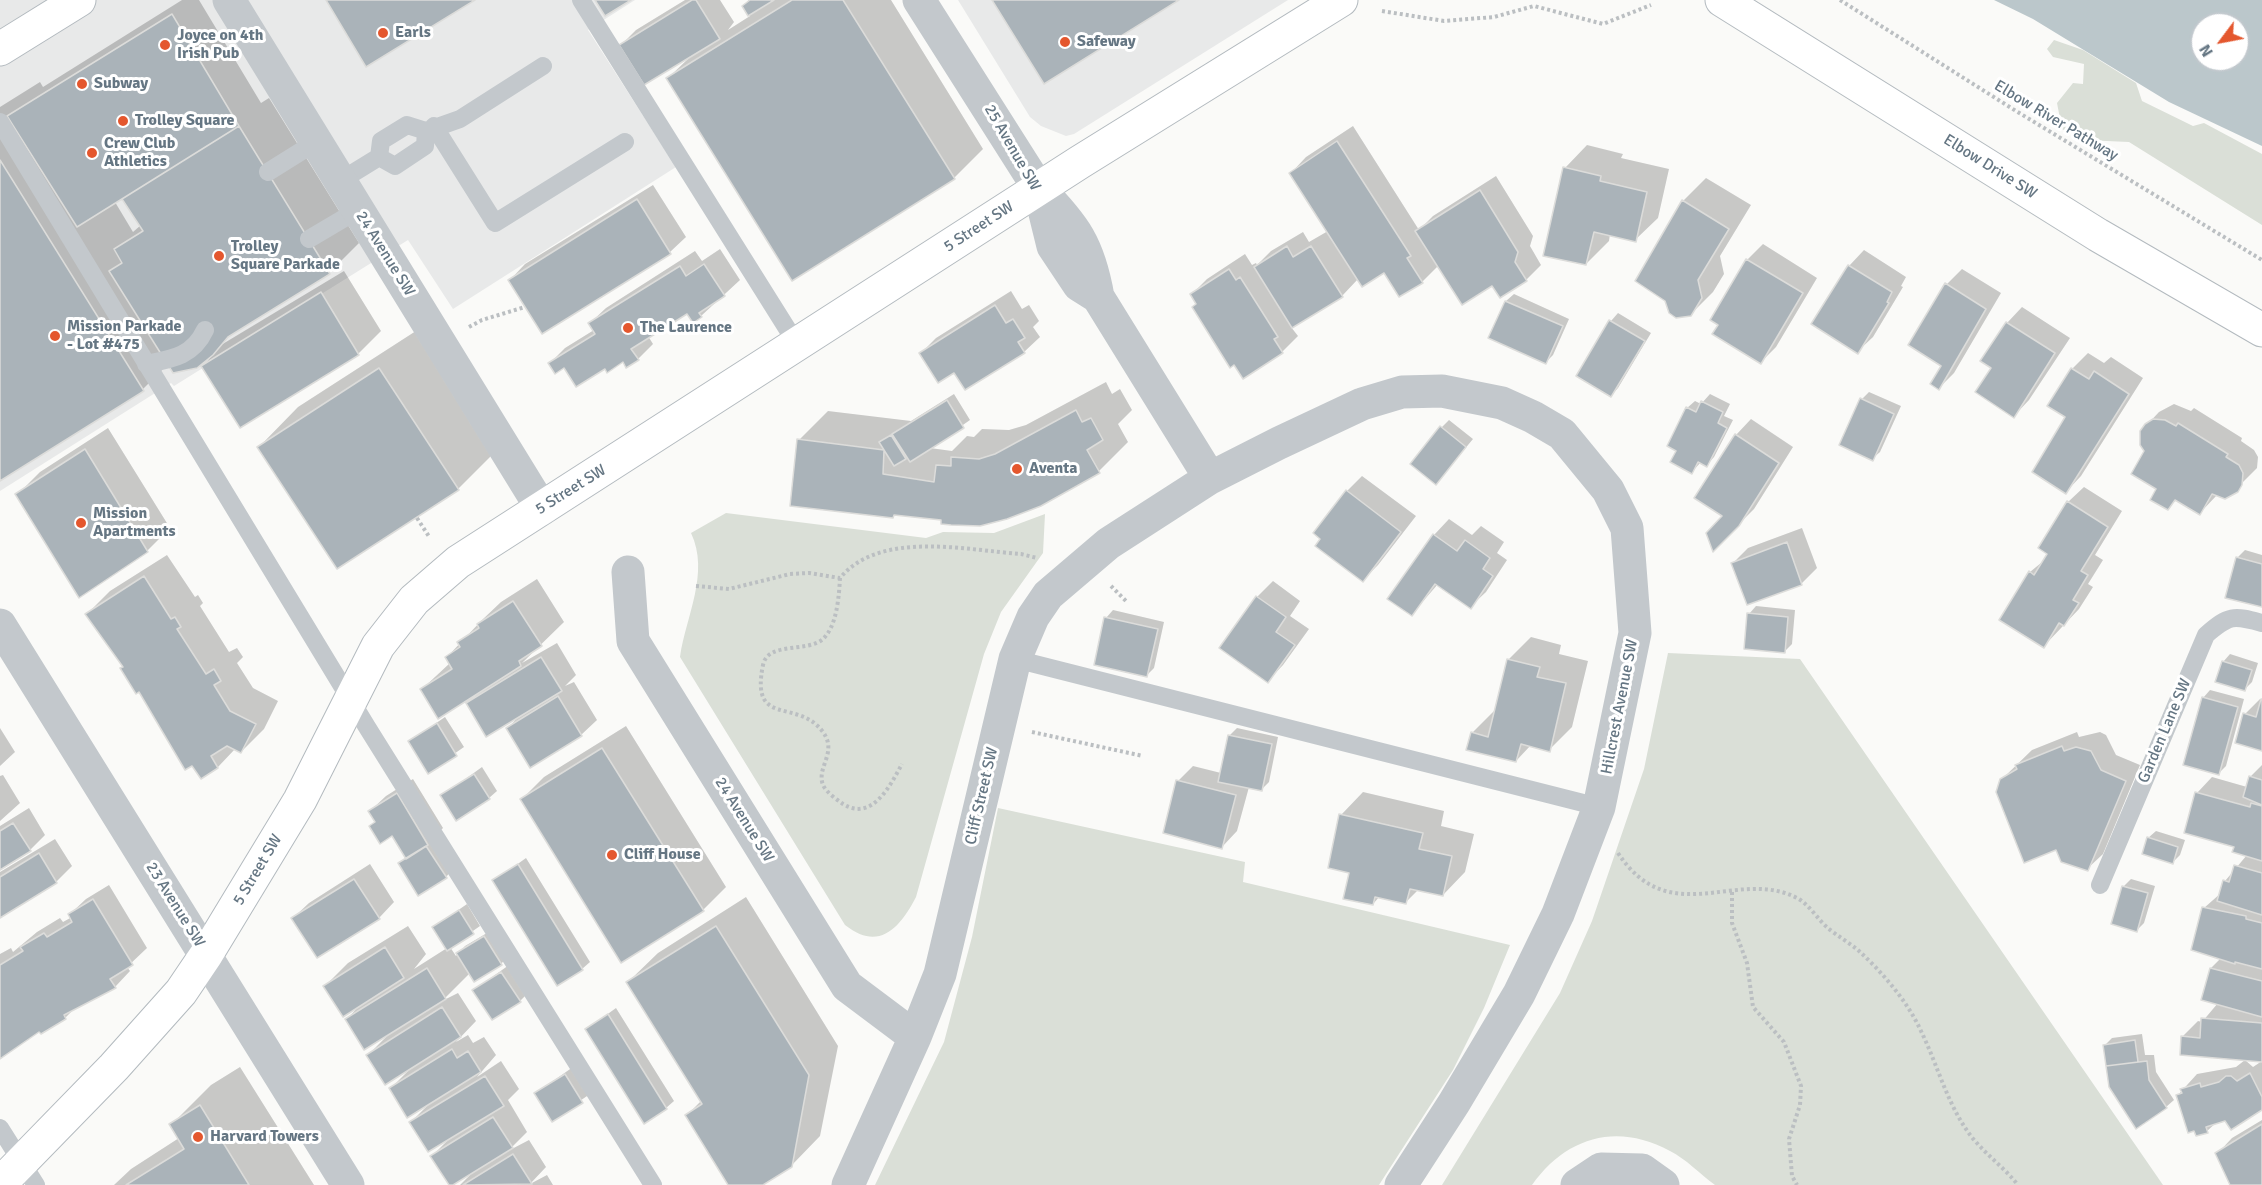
<!DOCTYPE html>
<html>
<head>
<meta charset="utf-8">
<style>
	body { margin:0 }
	#map { position:relative; width:2262px; height:1185px; overflow:hidden; background:#fafaf8; font-family:Signika,sans-serif }
	canvas { display:block }
	.north { position:absolute; left:2190px; top:12px; width:60px; height:60px; box-sizing:border-box; background:#fff; border:2px solid #c1c8cd; border-radius:50%; rotate:238deg; font-size:16px; font-weight:700; line-height:24px; text-align:center; color:#657683 }
	.north::after { content:''; display:block; margin:auto; width:21px; height:27px; background:#e4572e; clip-path:polygon(50% 0,100% 100%,50% 72%,0 100%) }
</style>
</head>
<body>
<div id="map">
<canvas width="2262" height="1185"></canvas>
<div class="north">N</div>
</div>
<script>
const ctx = document.querySelector('canvas').getContext('2d');
ctx.lineJoin = 'round';
function fillPath(path, color) { ctx.fillStyle = color; ctx.fill(path, 'evenodd'); }
function strokePath(path, color, width, dash) { ctx.strokeStyle = color; ctx.lineWidth = width; ctx.lineCap = dash ? 'butt' : 'round'; ctx.setLineDash(dash || []); ctx.stroke(path); }
function drawText(font, color, halo, rows, align = 'center') {
  ctx.font = font + ' Signika,sans-serif'; ctx.lineWidth = 6; ctx.setLineDash([]); ctx.textBaseline = 'middle'; ctx.strokeStyle = halo; ctx.fillStyle = color; for (const [text, x, y, turn = 0] of rows) {
    ctx.save(); ctx.translate(x, y); ctx.rotate((+turn || 0) * Math.PI / 180); ctx.textAlign = isNaN(turn) ? turn : align; if (halo) ctx.strokeText(text, 0, 0); ctx.fillText(text, 0, 0); ctx.restore();
  }
}
fillPath(new Path2D(`
	M0,0H635L588,30L676,167L453,309L408,240L174,386L171,383L0,491Z
	M958,0H1288L1074,134L1066,136L1041,126L1030,117Z`), '#e8e9e9');
fillPath(new Path2D(`
	M2054,40L2083,50L2136,83L2142,101L2193,126L2204,123L2262,154V225L2129,142L2084,140L2062,129L2057,103L2073,83L2083,84L2084,64L2053,57L2047,49Z
	M726,513L926,538L943,532L994,533L1045,514L1043,553L1001,612L984,654L916,897C900,928 879,952 845,925L680,657C686,616 710,573 691,533Z
	M1668,653L1800,659L2163,1185H1715C1700,1174 1686,1159 1670,1151C1617,1122 1566,1137 1532,1185H1442L1560,993L1592,921L1644,769Z
	M998,808L1245,862L1243,882L1510,945L1484,1008L1453,1070L1379,1185H875L944,1042L972,937Z`), '#dadfd7');
fillPath(new Path2D(`
	M1994,0H2262V146L2169,102L2033,19ZM2202,24H2238V60H2202Z`), '#bbc7cb');
fillPath(new Path2D(`
	M182,0H199L261,103L269,98L359,243L330,272L235,330L221,345L344,271L381,331L358,354L203,366L215,352L190,369L173,372L168,364L143,389L0,479V107L40,82L43,87ZM123,197L141,225L133,232L115,202Z
	M685,0H720L734,22L728,30L750,16L743,6L749,0H891L983,149L954,178L668,78L690,57L621,45L636,30Z
	M1353,126L1419,230L1433,216L1496,176L1533,236L1530,246L1541,265L1526,280L1493,284L1439,265L1422,282L1385,271L1358,279L1342,296L1291,327L1298,336L1282,352L1243,377L1192,294L1207,279L1245,254L1252,265L1256,263L1257,265L1271,251L1303,232L1309,242L1328,231L1291,173L1306,157Z
	M1587,145L1623,154L1621,158L1669,169L1658,218L1635,240L1610,234L1609,241L1586,264L1565,168Z
	M1706,178L1751,205L1720,256L1724,274L1713,292L1690,315L1637,280L1683,201Z
	M653,185L686,237L670,252L542,332L510,280L525,264Z
	M1763,244L1817,278L1776,347L1761,362L1712,320L1747,260Z
	M720,249L740,280L701,316L687,312L648,336L653,344L638,359L623,360L605,367L550,363L565,348L594,330L590,323L606,308L695,251L702,261Z
	M1864,250L1906,277L1901,286L1903,287L1873,337L1857,352L1849,266Z
	M1962,269L2001,293L1954,373L1939,388L1943,365L1947,284Z
	M1011,291L1022,309L1029,305L1039,321L1033,327L1040,337L1024,352L966,388L955,371L921,353L936,338Z
	M1514,294L1569,319L1553,355L1546,362L1490,338L1506,301Z
	M2022,307L2070,338L2029,400L2014,416L2007,323Z
	M1618,313L1651,333L1618,388L1611,396L1578,376L1611,321Z
	M419,329L498,449L458,489L259,447L298,407Z
	M2088,353L2104,363L2111,357L2143,378L2081,476L2066,492L2067,417L2049,405L2072,369Z
	M1106,382L1112,394L1120,389L1132,410L1118,424L1128,442L1099,471L943,519L895,514L893,517L799,440L828,411L911,421L954,394L970,420L930,448L952,451L967,436L974,437L982,429L1009,430L1026,425Z
	M1869,392L1901,406L1880,452L1872,459L1862,399Z
	M1710,394L1730,404L1724,416L1733,420L1714,457L1707,465L1701,462L1692,472L1678,450L1687,408L1695,401L1701,404Z
	M2174,404L2191,411L2194,408L2242,438L2241,441L2254,450L2258,457L2257,468L2229,496L2217,495L2200,513L2177,499L2168,508L2145,451L2144,428L2159,412Z
	M1751,419L1793,447L1754,509L1714,549L1725,516L1736,435Z
	M1449,420L1473,439L1443,475L1442,427Z
	M108,428L170,528L147,551L17,495L40,472Z
	M1362,476L1416,516L1378,565L1363,580L1347,491Z
	M2084,487L2122,511L2095,555L2103,560L2088,584L2093,587L2079,609L2044,646L2030,572L2047,558L2068,502Z
	M1449,519L1472,535L1481,526L1504,542L1497,553L1507,560L1486,592L1470,607L1438,584L1412,614L1434,535Z
	M1802,528L1817,568L1802,583L1748,603L1733,563L1748,548Z
	M2245,550L2262,555V605L2237,558Z
	M167,555L195,597L198,595L203,603L200,606L229,652L237,648L243,657L237,663L253,688L278,701L264,729L241,752L235,749L218,767L201,777L193,764L186,768L124,666L87,614L110,591Z
	M537,579L564,622L522,663L557,643L576,675L565,686L574,682L597,720L581,735L508,728L519,716L468,704L478,693L421,690L450,663L447,657L482,620L501,602Z
	M1273,581L1300,601L1290,616L1309,629L1283,665L1268,681L1221,647L1257,597Z
	M1756,606L1795,610L1792,644L1785,651L1749,614Z
	M1113,610L1164,622L1154,668L1147,675L1106,618Z
	M1531,637L1561,645L1559,654L1588,661L1572,727L1549,750L1531,745L1516,761L1472,733L1496,709L1508,660Z
	M2230,654L2258,663L2252,682L2245,689L2223,662Z
	M2210,690L2244,699L2226,766L2218,774L2203,698Z
	M2260,699H2262V749L2245,714Z
	M445,717L464,747L428,772L410,741Z
	M626,726L726,887L703,910L521,800L544,777Z
	M0,728L15,752L0,766Z
	M1237,728L1278,737L1269,782L1262,789L1249,787L1237,831L1222,847L1178,781L1193,766L1221,773L1229,736Z
	M2077,732L2079,737L2100,732L2106,735L2116,755L2140,765L2103,854L2087,869L2057,848L2001,780L2032,750Z
	M2262,765V1060L2182,1037L2198,1021L2202,1022L2218,1003L2203,999L2211,968L2221,958L2204,908L2221,893L2225,881L2247,855L2235,846L2197,793L2212,777L2247,787L2250,777Z
	M482,767L497,791L489,798L442,796Z
	M3,775L20,803L0,821V776Z
	M413,779L443,828L433,838L453,869L446,877L400,864L407,857L392,834L376,821L370,811L386,796Z
	M1363,792L1444,811L1441,826L1474,834L1465,872L1443,895L1419,889L1406,902L1380,896L1373,904L1351,872L1341,815Z
	M29,808L45,835L30,850L0,869V826Z
	M2156,831L2185,840L2180,855L2173,862L2148,838Z
	M55,839L72,866L56,882L0,917V872Z
	M526,858L590,962L582,969L494,881Z
	M370,864L394,902L379,918H293L309,903Z
	M2131,879L2155,886L2144,923L2137,930L2123,887Z
	M109,885L147,948L127,967L130,971L115,987L75,1008L65,1018L41,1032L39,1030L0,1056V954L11,948L13,952L37,932L60,918L63,922L72,917L70,914L86,899Z
	M746,897L838,1046L820,1136L791,1166L760,1185H730L687,1115L702,1100L628,982L658,953Z
	M467,904L480,926L450,947L456,956L465,946L492,930L508,956L501,964L470,973L442,1001L458,993L476,1021L456,1042L468,1035L473,1043L484,1037L496,1055L477,1077L501,1061L519,1089L508,1100L527,1132L508,1151L529,1140L546,1167L530,1184L547,1175L553,1185H460L472,1173L450,1185L432,1156L448,1140L411,1122L431,1102L391,1088L409,1070L368,1055L387,1036L347,1019L358,1007L325,986L348,963L408,926L426,954L414,969L447,948L434,927Z
	M509,965L527,994L520,1001L474,990Z
	M616,1008L674,1101L666,1108L587,1029Z
	M2142,1034L2145,1055H2154L2156,1072L2174,1100L2166,1107L2110,1086L2105,1045L2112,1038Z
	M2245,1060L2253,1067L2262,1061V1108L2217,1122L2207,1131L2178,1095L2197,1074L2236,1067Z
	M240,1067L314,1185H114L131,1169L179,1138L171,1125L211,1085Z
	M573,1067L590,1094L552,1120L536,1093Z
	M2262,1120V1185H2232L2217,1154L2232,1138Z`), '#0003');
const building = new Path2D(`
	M326,0H475L366,67Z
	M595,0H631L605,16Z
	M692,0H696L720,39L644,85L619,45Z
	M750,0H774L748,16L742,6Z
	M792,0H843L955,179L792,281L666,78Z
	M992,0H1179L1044,84Z
	M172,14L239,126L77,227L7,116Z
	M239,126L330,274L228,337L213,355L197,368L173,373L109,271L122,263L114,249L143,231L122,199Z
	M1337,141L1411,256L1407,258L1423,283L1399,297L1384,273L1362,287L1289,173Z
	M0,160L144,391L0,481Z
	M1563,167L1601,176L1600,181L1647,192L1636,242L1594,232L1586,265L1543,256Z
	M1480,190L1518,252L1515,262L1527,281L1500,298L1492,286L1462,305L1415,231Z
	M637,199L671,254L542,334L508,280Z
	M1682,200L1729,229L1698,280L1702,298L1691,316L1676,318L1669,313L1665,301L1635,281Z
	M1287,246L1293,257L1311,246L1343,297L1292,328L1254,267Z
	M1746,259L1803,293L1761,364L1712,334L1718,325L1710,320Z
	M704,264L725,296L699,313L702,317L693,323L687,314L631,349L639,360L626,368L623,362L607,373L605,369L576,387L564,368L555,374L548,363L595,334L588,323L680,266L686,276Z
	M1848,265L1892,292L1887,302L1889,303L1858,354L1811,324Z
	M1229,269L1236,280L1240,277L1278,337L1274,339L1283,353L1243,379L1234,365L1230,368L1192,307L1196,304L1190,294Z
	M1945,283L1986,309L1939,390L1930,384L1941,366L1908,345Z
	M321,292L359,355L240,428L201,366Z
	M1505,301L1563,326L1546,364L1488,338Z
	M995,305L1006,323L1013,319L1025,338L1018,342L1025,353L965,390L954,373L938,383L919,353Z
	M1609,320L1645,341L1611,397L1576,376Z
	M2006,322L2055,353L2014,418L1975,392L1991,368L1980,361Z
	M379,368L459,490L337,569L257,447Z
	M2071,368L2089,379L2094,371L2129,394L2066,494L2032,472L2065,417L2047,406Z
	M1860,398L1894,414L1873,461L1839,445Z
	M947,400L964,428L910,462L892,434Z
	M1701,401L1723,412L1718,423L1727,428L1707,467L1698,462L1692,474L1670,462L1676,451L1667,446L1686,407L1696,412Z
	M1076,410L1082,422L1091,418L1103,440L1087,450L1100,473L1041,506L1007,519L980,526L951,525L941,524V520L894,515L893,518L790,506L797,439L884,450L883,474L934,482L936,465L951,466V457L979,459L995,454Z
	M2153,419L2165,420L2176,426L2178,423L2228,454L2226,457L2239,465L2243,473L2242,485L2238,492L2225,499L2212,494L2200,515L2175,500L2168,510L2150,500L2156,489L2131,474L2144,451L2140,445V431L2145,424Z
	M1440,426L1466,447L1436,485L1410,464Z
	M1735,434L1779,463L1739,526L1713,552L1706,533L1722,516L1694,498Z
	M891,435L906,459L894,466L879,442Z
	M85,449L148,552L79,598L15,494Z
	M1346,490L1401,532L1363,582L1315,546L1320,539L1313,533Z
	M2067,501L2108,527L2081,571L2088,575L2073,600L2079,603L2064,626L2059,623L2044,648L1999,620L2029,571L2034,575L2047,554L2038,548Z
	M1433,534L1457,551L1465,540L1490,558L1483,569L1493,576L1471,609L1435,584L1412,616L1387,599Z
	M1787,542L1802,585L1747,605L1731,563Z
	M2236,557L2262,564V607L2225,598Z
	M144,576L171,619L175,617L181,627L177,629L206,674L214,669L221,681L214,685L230,711L256,724L241,753L227,746L211,756L218,768L201,779L192,766L185,770L139,692L136,694L120,668L123,667L85,614Z
	M1256,596L1286,617L1276,632L1295,645L1268,683L1219,648Z
	M513,601L542,646L519,661L521,666L438,719L420,689L452,669L445,657L460,647L457,642L479,628L477,624Z
	M1747,613L1788,617L1785,653L1744,649Z
	M1104,617L1158,629L1147,677L1094,665Z
	M541,657L562,691L486,737L466,703Z
	M1507,659L1540,667L1537,677L1566,683L1550,752L1521,744L1516,762L1466,750L1471,732L1488,737Z
	M2222,661L2252,670L2245,691L2215,682Z
	M558,696L582,736L530,768L506,728Z
	M2202,697L2238,707L2219,775L2183,765Z
	M2261,699H2262V751L2235,743L2243,713L2256,717Z
	M437,723L457,756L428,774L408,741Z
	M1228,735L1272,744L1262,791L1218,782Z
	M2062,746L2064,751L2076,747L2091,751L2101,770L2126,781L2088,871L2061,862L2056,850L2024,863L1996,792L2000,779L2017,769L2015,765Z
	M602,748L704,911L621,963L520,799Z
	M474,774L490,799L456,821L440,795Z
	M2249,776L2262,780V805L2243,797Z
	M1176,780L1236,795L1222,849L1163,833Z
	M2195,792L2250,807L2251,803L2262,806V861L2232,852L2234,847L2184,833Z
	M397,793L428,845L406,859L392,836L380,844L369,826L375,822L368,811Z
	M1339,814L1423,833L1419,849L1452,856L1443,896L1410,889L1406,904L1375,897L1373,905L1343,899L1349,873L1328,868Z
	M13,823L31,851L0,870V831Z
	M2147,837L2178,847L2173,864L2142,854Z
	M426,846L447,878L418,896L398,863Z
	M39,853L57,883L0,918V877Z
	M518,864L583,970L557,986L492,880Z
	M2234,865L2262,873V915L2217,901L2223,880L2229,882Z
	M354,879L380,919L317,958L291,918Z
	M2122,886L2148,893L2137,932L2111,924Z
	M93,899L133,965L110,979L116,988L64,1015L66,1019L41,1034L39,1032L0,1059V965L23,951L20,947L44,933L47,937L72,922L68,914Z
	M2202,907L2246,916V919L2262,923V969L2235,962V964L2191,950Z
	M459,910L474,934L447,951L432,927Z
	M716,926L809,1075L792,1167L763,1185H728L685,1115L702,1104L626,982Z
	M484,936L502,965L474,982L456,953Z
	M385,947L404,978L343,1017L323,986Z
	M427,968L446,999L364,1050L345,1019Z
	M2210,968L2262,981V1017L2201,1000Z
	M501,972L521,1002L492,1020L472,990Z
	M442,1007L461,1037L385,1085L366,1055Z
	M608,1014L667,1109L644,1124L585,1029Z
	M2201,1018L2262,1023V1062L2180,1055L2181,1036L2200,1038Z
	M2135,1040L2138,1062L2106,1066L2103,1045Z
	M452,1049L457,1058L468,1051L481,1072L407,1118L389,1088Z
	M2147,1061L2149,1080L2167,1108L2136,1129L2109,1087L2106,1066Z
	M2250,1073L2262,1097V1110L2231,1130L2225,1121L2206,1127L2208,1133L2196,1136L2194,1131L2188,1133L2176,1095L2182,1093L2180,1089L2200,1083L2201,1087L2219,1082L2226,1076H2231L2237,1081Z
	M565,1074L583,1103L552,1122L534,1093Z
	M485,1076L504,1106L428,1152L409,1122Z
	M200,1105L249,1185H126L184,1149L169,1124Z
	M493,1117L513,1148L453,1185H449L430,1156Z
	M2262,1124V1185H2230L2215,1153Z
	M513,1154L532,1184L463,1185Z`);
fillPath(building, '#aab3b9');
strokePath(building, '#dcdcda', 1.5);
const secondary = new Path2D(`
	M1722,0L2098,235L2262,330
	M0,49L79,0
	M0,1184L114,1067L181,992L206,955L300,800L378,646L414,600L458,562L1080,162L1341,0`);
strokePath(secondary, '#b3babf', 35);
strokePath(new Path2D(`
	M1840,0L2016,111L2262,260
	M1382,11L1444,21L1494,17L1534,6L1603,24L1651,5
	M469,327L482,320L525,307
	M417,518L430,538
	M840,578C839,596 837,626 823,639C807,653 768,641 763,665C750,729 797,697 823,732C838,753 816,767 823,785C826,792 836,799 843,804C872,822 890,786 902,764
	M696,586L729,589L790,574L809,573L840,578C880,530 965,550 1021,554L1037,558
	M1111,586L1128,603
	M1032,732L1143,756
	M1618,853C1670,932 1737,867 1797,898C1809,904 1818,920 1829,929C1839,937 1850,943 1859,951C1882,972 1907,1001 1920,1029C1937,1063 1946,1101 1968,1132C1982,1152 2003,1166 2018,1185
	M1732,892V923L1747,963L1753,1007L1784,1042L1801,1086L1800,1105L1789,1139L1792,1176L1797,1185`), '#bbbfc2', 4, [3, 3]);
strokePath(new Path2D(`
	M581,0L798,346
	M0,122L367,727L653,1185
	M434,126L495,223L625,142
	M426,131L460,119L543,66
	M268,172L316,142
	M340,181L379,157L381,141L407,125L426,131L425,146L395,166L379,157
	M309,239L358,210
	M146,364C172,359 193,356 205,330
	M1015,659L1599,807
	M2100,885L2206,635C2229,615 2233,615 2262,623
	M0,1128L36,1185`), '#c3c8cc', 18);
strokePath(new Path2D(`
	M229,0L542,509
	M919,0L1039,189L1053,246L1079,285L1098,297L1210,478
	M1039,189C1075,226 1089,245 1098,297
	M628,572L633,641L847,986L915,1037
	M0,625L348,1185
	M848,1185L915,1037L940,974L1015,659L1033,617L1048,595L1109,543L1210,478L1279,443L1362,404L1402,392L1442,391L1502,403L1533,417L1562,434L1608,490L1627,528L1635,633L1599,807L1558,914L1519,994L1454,1103L1401,1185
	M1577,1185L1601,1169L1642,1170L1663,1185`), '#c3c8cc', 33);
strokePath(secondary, '#fff', 33);
for (const [x, y, r, color] of [
	[383,33,6,"#e4572e"],
	[1065,42,6,"#e4572e"],
	[165,45,6,"#e4572e"],
	[82,84,6,"#e4572e"],
	[123,121,6,"#e4572e"],
	[92,153,6,"#e4572e"],
	[219,256,6,"#e4572e"],
	[628,328,6,"#e4572e"],
	[55,336,6,"#e4572e"],
	[1017,469,6,"#e4572e"],
	[81,523,6,"#e4572e"],
	[612,855,6,"#e4572e"],
	[198,1137,6,"#e4572e"]
]) { const dot = new Path2D(); dot.arc(x, y, r, 0, 2 * Math.PI); ctx.fillStyle = color; ctx.fill(dot); strokePath(dot, '#fff', 2); }
drawText('bold 16px', '#657683', '#fff', [
	["Earls",395,33],
	["Joyce on 4th",177,36],
	["Irish Pub",177,54],
	["Safeway",1077,42],
	["Subway",94,84],
	["Trolley Square",135,121],
	["Crew Club",104,144],
	["Athletics",104,162],
	["Trolley",231,247],
	["Square Parkade",231,265],
	["Mission Parkade",67,327],
	["- Lot #475",67,345],
	["The Laurence",640,328],
	["Aventa",1029,469],
	["Mission",93,514],
	["Apartments",93,532],
	["Cliff House",624,855],
	["Harvard Towers",210,1137]
], 'left');
drawText('16px', '#657683', '#fff', [
	["Elbow River Pathway",2056,121,31],
	["25 Avenue SW",1012,148,60],
	["Elbow Drive SW",1990,167,32],
	["5 Street SW",979,227,-33],
	["24 Avenue SW",385,254,58],
	["5 Street SW",571,490,-32],
	["Hillcrest Avenue SW",1620,707,-79],
	["Garden Lane SW",2165,731,-67],
	["Cliff Street SW",982,796,-77],
	["24 Avenue SW",744,820,58],
	["5 Street SW",258,870,-59],
	["23 Avenue SW",175,905,58]
]);
</script>
</body>
</html>
